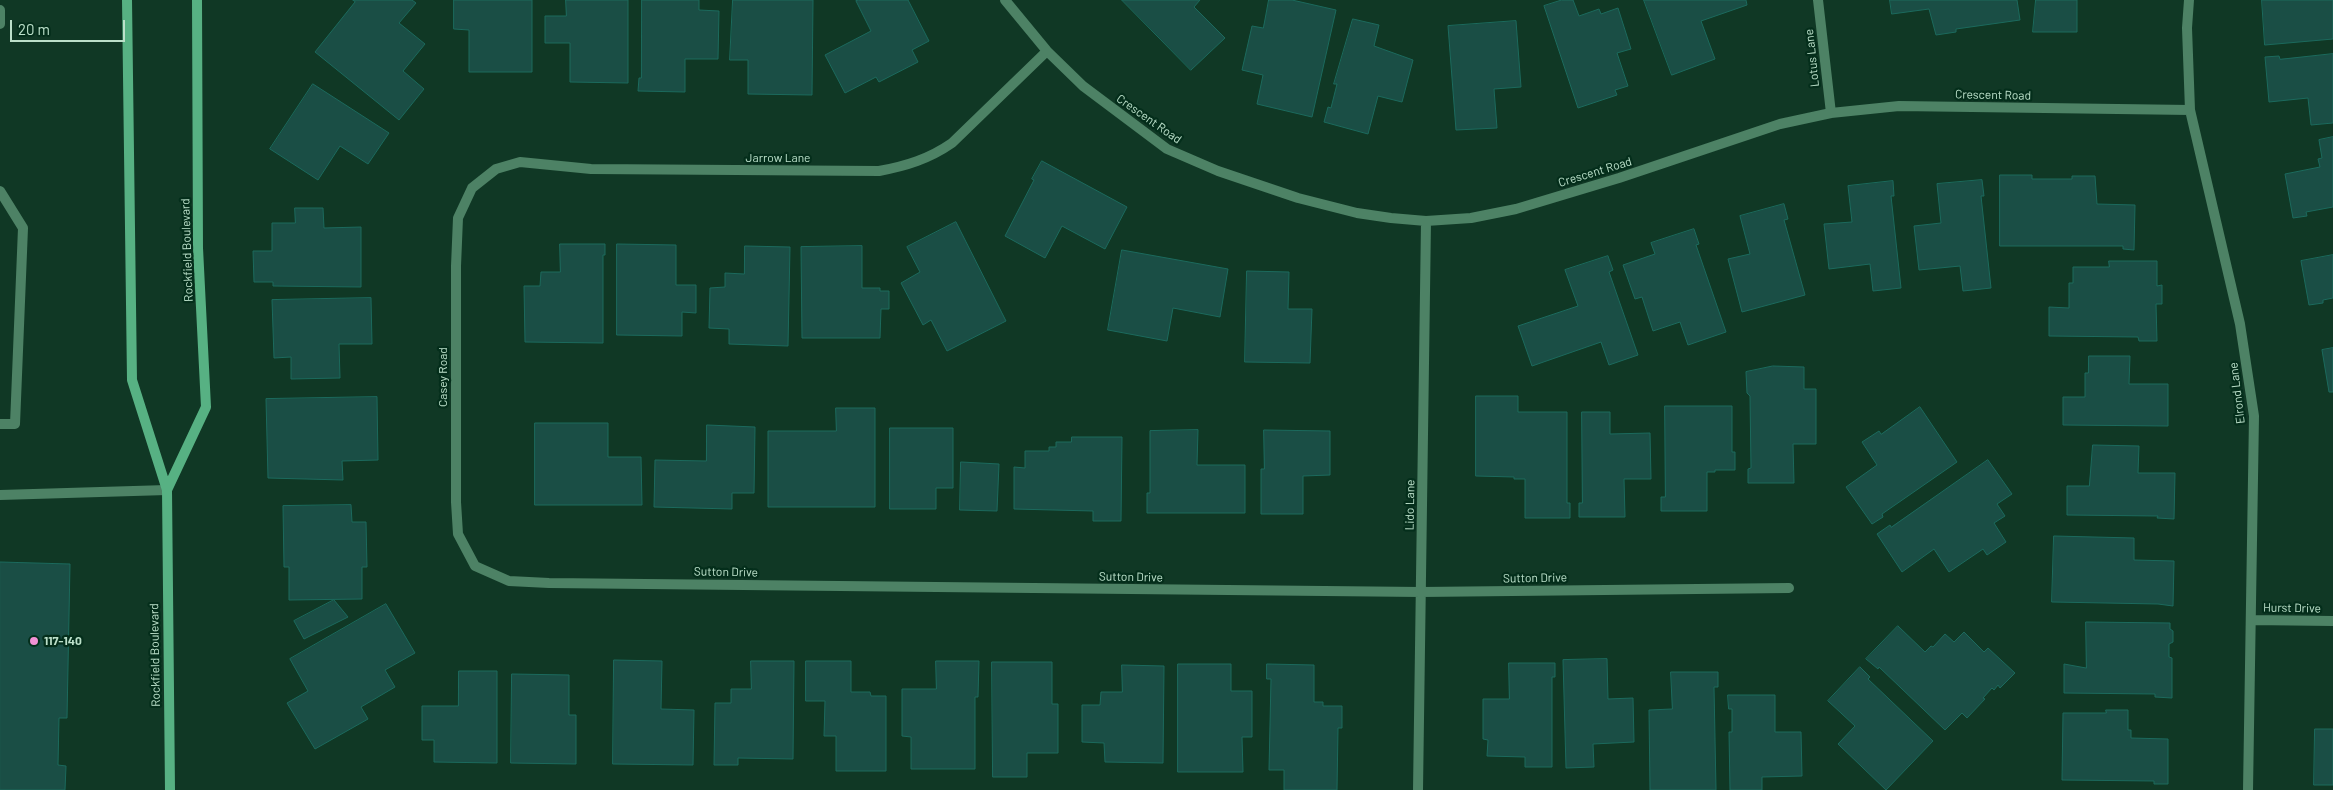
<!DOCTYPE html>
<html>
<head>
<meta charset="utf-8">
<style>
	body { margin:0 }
	#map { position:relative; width:2333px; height:790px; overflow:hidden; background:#103825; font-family:Barlow,sans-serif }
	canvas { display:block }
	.scale { position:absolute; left:10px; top:20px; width:115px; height:22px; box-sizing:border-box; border:2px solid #bce0ca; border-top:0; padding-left:6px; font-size:15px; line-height:18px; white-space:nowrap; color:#bce0ca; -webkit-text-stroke:4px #042e1b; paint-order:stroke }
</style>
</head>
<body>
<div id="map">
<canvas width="2333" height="790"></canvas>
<div class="scale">20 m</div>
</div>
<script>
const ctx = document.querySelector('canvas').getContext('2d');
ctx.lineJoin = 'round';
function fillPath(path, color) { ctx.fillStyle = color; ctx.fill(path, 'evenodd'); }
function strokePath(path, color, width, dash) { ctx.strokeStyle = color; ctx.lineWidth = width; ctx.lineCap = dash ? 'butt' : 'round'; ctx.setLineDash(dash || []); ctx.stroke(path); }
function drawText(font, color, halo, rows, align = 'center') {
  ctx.font = font + ' Barlow,sans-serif'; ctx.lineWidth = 4.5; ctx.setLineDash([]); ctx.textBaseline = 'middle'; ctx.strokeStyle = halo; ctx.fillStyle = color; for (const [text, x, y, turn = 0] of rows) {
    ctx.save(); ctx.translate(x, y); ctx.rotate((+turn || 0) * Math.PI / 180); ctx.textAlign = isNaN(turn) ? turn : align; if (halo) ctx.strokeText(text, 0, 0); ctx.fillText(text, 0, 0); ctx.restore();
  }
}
const building = new Path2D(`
	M353,0H412L416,3L399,23L425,44L403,71L424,89L399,120L315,52L355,2Z
	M454,0H532V72H469V30L454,29Z
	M566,0H628V83L570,82V43H545V16H566Z
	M642,0H699V10L719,11L718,59H685V92L638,91L639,78H641Z
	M733,0H813L812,95L748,94V60H730Z
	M859,0H908L929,41L912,50L918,62L879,82L876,77L845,93L825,55L871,31L856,1Z
	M1122,0H1200L1194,7L1225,38L1191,70Z
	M1269,0H1292L1336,10L1312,117L1257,104L1263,75L1242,70L1252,26L1263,28Z
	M1562,0H1573L1579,16L1599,9L1601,14L1618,8L1631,49L1617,53L1628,86L1615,90L1617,95L1578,108L1544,6Z
	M1644,0H1746L1747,5L1701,21L1715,59L1672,75Z
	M1890,0H2017L2020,20L1956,29V32L1936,35L1929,9L1892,14Z
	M2036,0H2077V32H2033Z
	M2262,0H2333V39L2265,45Z
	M1353,19L1379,25L1374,46L1413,60L1402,102L1378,96L1368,134L1324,122L1328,107L1331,108L1337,84H1334Z
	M1516,21L1521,87L1494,89L1497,128L1456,130L1448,26Z
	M2333,54V123L2311,125L2308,98L2269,102L2265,57L2279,56L2280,59Z
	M313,84L389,133L368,164L340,146L318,180L270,149Z
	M2333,137V207L2306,212L2307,216L2293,218L2285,174L2320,167L2318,159L2322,158L2319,140Z
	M1042,161L1127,207L1105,249L1062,226L1045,258L1005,236L1034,180L1032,179Z
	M2000,175H2032V179H2072V176H2095L2097,204L2135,205L2134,250L2123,249V246H2000Z
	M1982,180L1984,196H1981L1991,288L1963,291L1960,266L1919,270L1914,226L1941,223L1937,184Z
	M1893,181L1894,196H1891L1901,288L1873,291L1870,264L1829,269L1824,224L1852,222L1848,186Z
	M1784,204L1788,219L1784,220L1805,295L1742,312L1728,259L1750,254L1740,216Z
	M295,208H323L324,228L361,227V287L273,286V282H254L253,251H272V223H295Z
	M956,222L1006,321L947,351L931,320L923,325L901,283L920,272L907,247Z
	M1694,229L1699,244L1696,245L1726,332L1688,345L1680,322L1653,331L1642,297L1635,299L1623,265L1655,254L1651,243Z
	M560,244H605V255H603V343L525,342L524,286H540L541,272H560Z
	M617,244L676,245V285H696V313L682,312V336L617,335Z
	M745,246L790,247L788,346L729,344V329L709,328L710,288L725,287V273L744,274Z
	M862,246V288H880V291H889V309H881L880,338H802L801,247Z
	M1122,250L1228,269L1220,317L1173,308L1167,341L1108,330Z
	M2333,255V298L2323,300V303L2309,305L2301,261Z
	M1608,256L1613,270L1609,272L1638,355L1609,365L1601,342L1532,366L1518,326L1578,306L1565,270Z
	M2109,261H2157V286L2162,285V304H2156L2157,341H2139L2138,337L2049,336V307L2069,308V283H2073V267H2109Z
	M1247,271L1289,272L1288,309H1312L1310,363L1245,362Z
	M371,298L372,344H339L340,378L291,379V357L274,358L272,300Z
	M2333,348V392H2329L2322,350Z
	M2089,356H2130L2129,384H2168V426L2063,425V397H2085V373H2088Z
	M1773,366L1804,367V389H1816V444H1793L1794,483H1748V469L1751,468L1750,396L1747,393L1746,372Z
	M1476,396H1518V412H1567V503H1570V518H1525V479H1514V477L1476,476Z
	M377,397L378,460L342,461L343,480L268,478L266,399Z
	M1665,406H1732V452H1735V470H1715V472H1707V511H1661V497H1665Z
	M1920,407L1957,462L1882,514L1883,517L1872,524L1846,487L1877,465L1862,442L1879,431L1881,434Z
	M836,408H875V507H768V431H836Z
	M1582,412H1610V434L1650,433L1651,479H1624L1625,517H1579V503H1582Z
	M535,423H608V457H641L642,505H535Z
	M707,425L755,427L754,493H732V509L654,507L655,460L706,461Z
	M890,428H953V488H936V509H890Z
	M1198,430L1197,465H1245V513H1147V493H1150V431Z
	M1264,430L1330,431V475L1303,476V514H1261V469H1264Z
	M1072,437H1122L1121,521H1093V511L1014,509V467L1025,468V451H1049V447H1056V442H1071Z
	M2093,445L2139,446L2138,473H2175L2174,519L2157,518L2158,516L2067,515V486H2089Z
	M1988,460L2012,494L1997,504L2005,516L1994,523L2006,542L1987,555L1983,549L1949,572L1934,549L1902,572L1877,534L1890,525L1891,527Z
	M961,462L999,464L997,511L960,510Z
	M351,505L352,522H366L367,567H362V599L289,600V567H284L283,506Z
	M2054,536L2134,538V560L2174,561L2173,606L2158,604L2052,602Z
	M0,562L70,564L67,718H59L58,765L66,766L65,790H0Z
	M334,600L348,617L304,639L294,621Z
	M386,604L415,653L385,670L395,687L361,707L368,719L315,749L287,703L308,691L290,659Z
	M2086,622L2170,623V629L2173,631V642L2169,644V657L2172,658V698L2155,697V694L2064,693V664L2086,668Z
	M1898,626L1925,652L1931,646L1933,647L1945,634L1954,642L1964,632L1984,652L1988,648L2015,673L2000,688L1998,685L1994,690L1992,688L1983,698L1985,699L1967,718L1962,713L1945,730L1879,667L1878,669L1866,659Z
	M1607,659L1608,699L1633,698L1634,742L1593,744L1594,767L1566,768L1563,660Z
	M614,660L662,661L661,709L694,710L693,765L613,764Z
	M751,661H794L793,759L738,758V765H714L715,703H731V689H751Z
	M806,661H851V692H870L871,696H886V771H836V736H824L825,701H806Z
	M936,661H979L978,697H975V769H911V737L902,736V689H936Z
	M992,662H1052V704H1058V753H1027V777H993Z
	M1509,663H1555V677H1552V767H1525V757L1487,756L1488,740L1483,739V699H1509Z
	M1178,664H1231V691H1252V737H1242L1243,772H1178Z
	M1267,664L1314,665V702H1323V706H1342V728H1338L1337,790H1284V770H1269L1271,679H1267Z
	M1122,665L1164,666L1163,763L1105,762L1104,743L1082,742V705H1100L1101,692H1122Z
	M1860,667L1870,677L1868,679L1933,741L1886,790L1838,744L1855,726L1828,701Z
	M459,671H497V763L434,762V740H422V706H458Z
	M1671,672H1718V687H1714L1716,790H1650L1649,710L1672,709Z
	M512,674L569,675V715H576V764L511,763Z
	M1728,695H1775V732H1801L1802,776L1762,777V790H1730L1729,732H1732V709H1729Z
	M2106,710H2128V730H2131V738L2168,739V784H2154V781L2062,780L2063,713H2106Z
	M2315,729H2333V785H2314Z`);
fillPath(building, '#1a4e45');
strokePath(building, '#1c6a5d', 1);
strokePath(new Path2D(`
	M0,10V24
	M0,191L23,228L15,424H0
	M0,495L167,490`), '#4d8265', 10);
strokePath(new Path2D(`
	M1005,0L1047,51L1083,86L1167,149L1218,171L1298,198L1357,213L1391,218L1426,221L1471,218L1516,209L1619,178L1780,124L1831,113L1899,106L2190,110
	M1818,0L1831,113
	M2189,0L2187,28L2190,110L2240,324L2254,416L2248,790
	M1047,51L952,143C929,159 906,166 879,171L591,169L520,162L496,169L472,188L458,218L456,266V502L458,534L475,566L509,581L549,583L1421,592L1789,588
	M2251,620L2333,621
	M1418,790L1426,221`), '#4d8265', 10);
strokePath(new Path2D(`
	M127,0L132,380L167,490L170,790
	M167,490L206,407L198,248L197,0`), '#57b183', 10);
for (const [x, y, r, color] of [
	[34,641,5,"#f391d5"]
]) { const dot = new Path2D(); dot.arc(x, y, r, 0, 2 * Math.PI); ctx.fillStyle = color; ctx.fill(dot); strokePath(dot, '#042e1b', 2); }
drawText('12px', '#bce0ca', '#042e1b', [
	["Lotus Lane",1812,58,-96],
	["Crescent Road",1993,95,1],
	["Crescent Road",1149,119,35],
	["Jarrow Lane",778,158],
	["Crescent Road",1595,172,-17],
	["Rockfield Boulevard",187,250,-92],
	["Casey Road",443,377,-90],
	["Elrond Lane",2237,393,-97],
	["Lido Lane",1410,505,-89],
	["Sutton Drive",726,572,1],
	["Sutton Drive",1131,577,1],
	["Sutton Drive",1535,578,-1],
	["Hurst Drive",2292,608,1],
	["Rockfield Boulevard",155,655,-91]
]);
drawText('bold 12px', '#bce0ca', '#042e1b', [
	["117-140",44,641]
], 'left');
</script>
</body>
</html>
